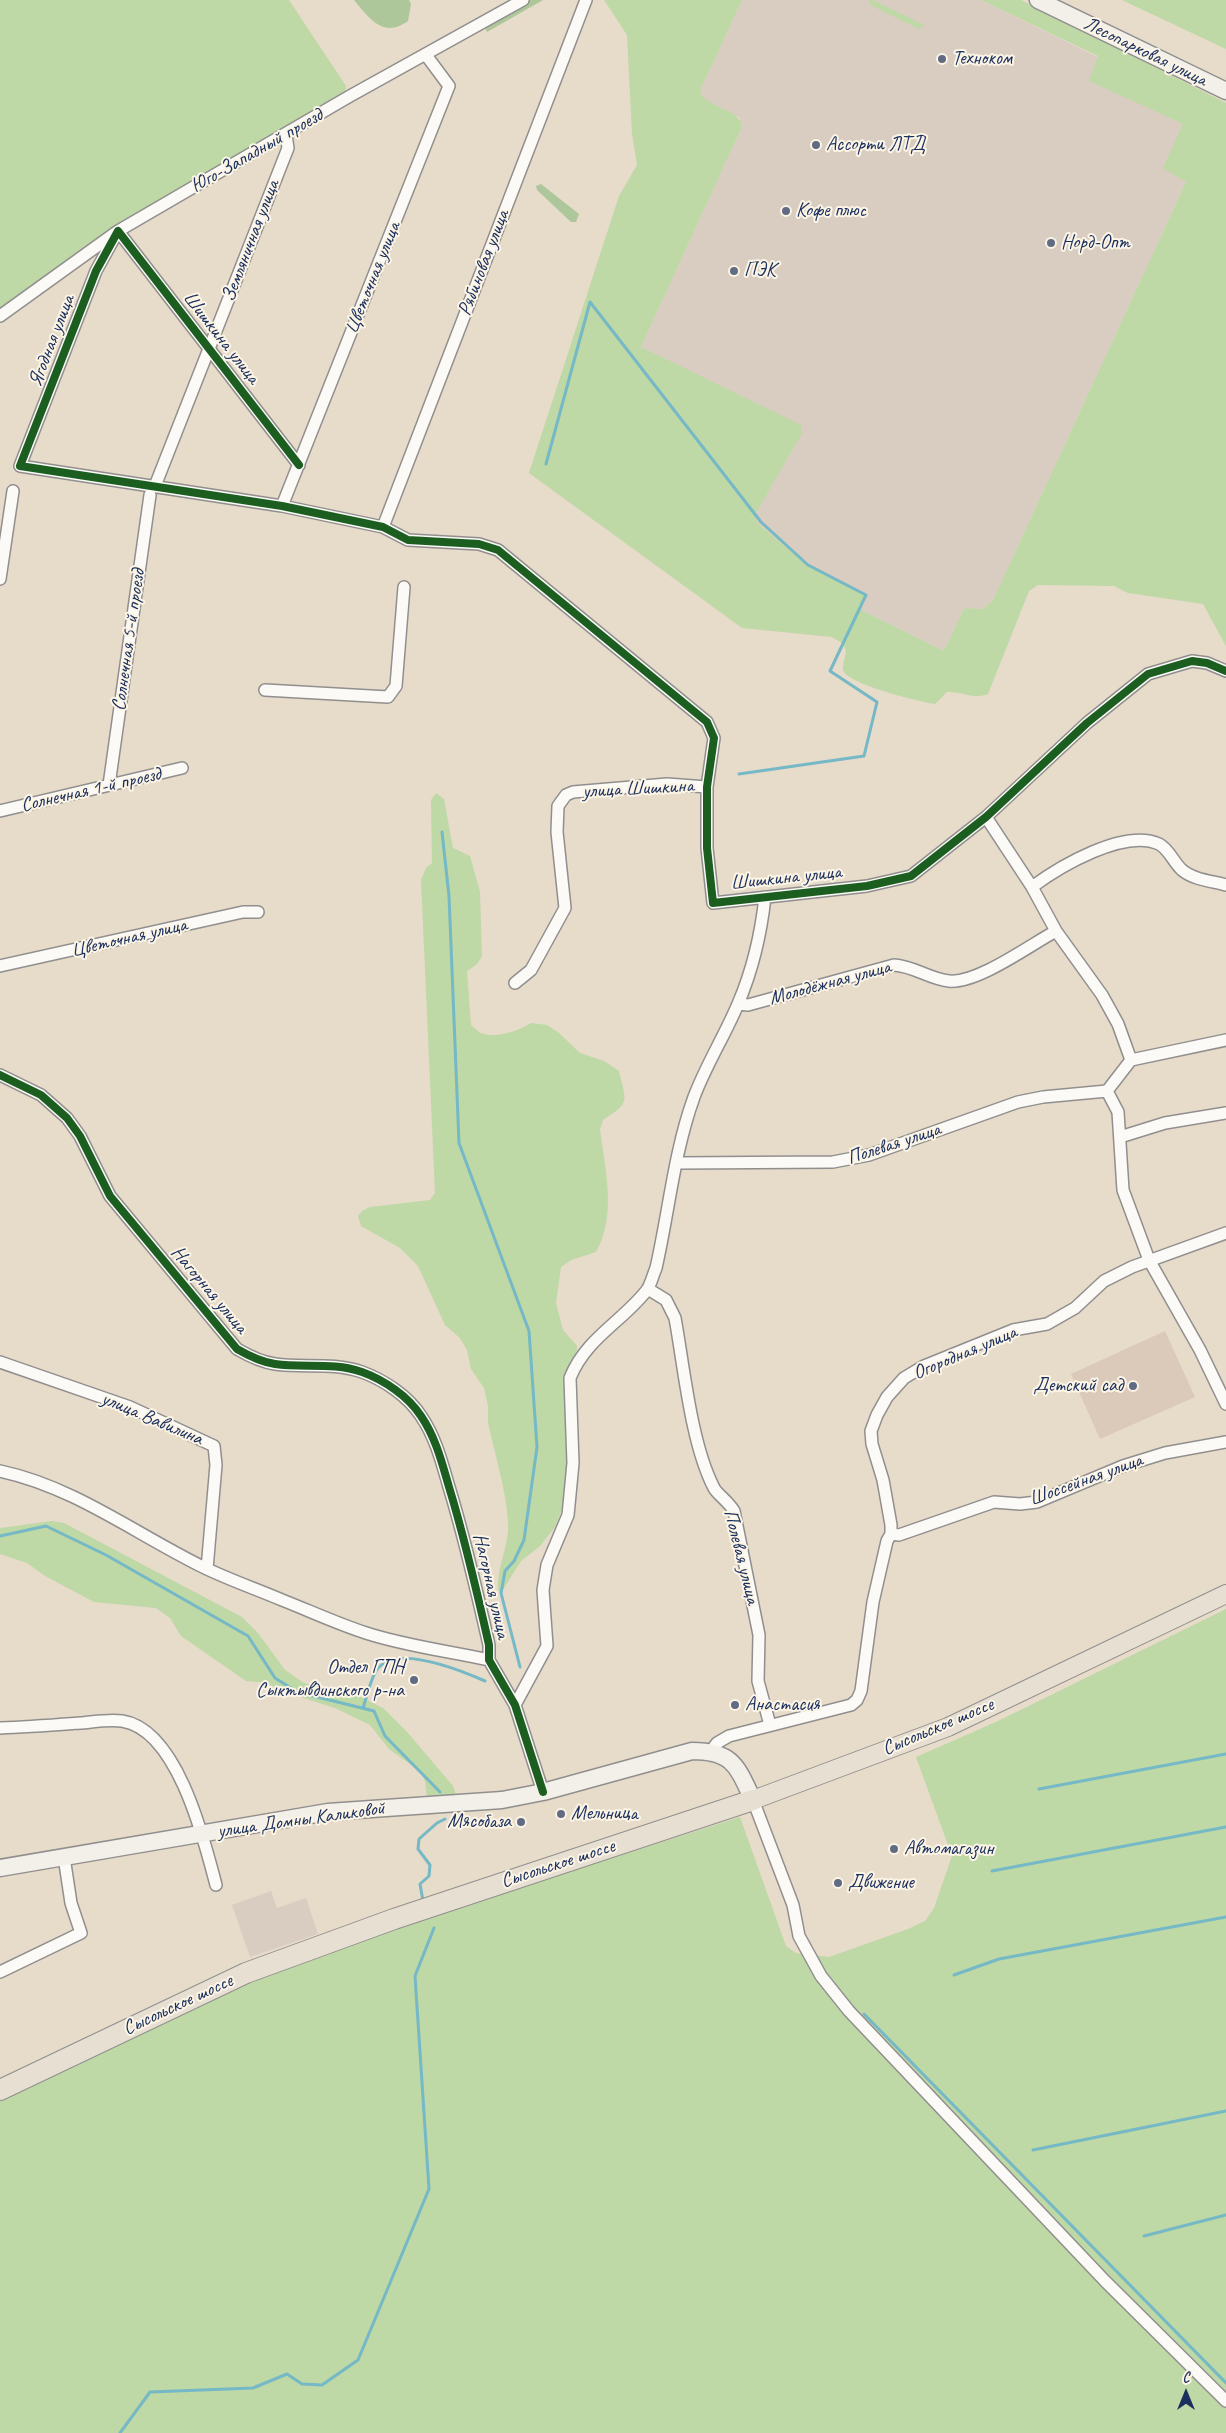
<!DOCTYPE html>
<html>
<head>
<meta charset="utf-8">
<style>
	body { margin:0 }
	#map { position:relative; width:1226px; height:2433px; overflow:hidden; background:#e7dbca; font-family:Caveat,sans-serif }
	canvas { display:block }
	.north { position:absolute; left:1161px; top:2368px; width:50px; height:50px; -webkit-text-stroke:4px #fcf5e5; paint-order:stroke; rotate:0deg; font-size:14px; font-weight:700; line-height:20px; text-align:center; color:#1b2f5e }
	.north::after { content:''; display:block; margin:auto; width:18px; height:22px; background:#1b2f5e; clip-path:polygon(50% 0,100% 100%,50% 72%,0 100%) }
</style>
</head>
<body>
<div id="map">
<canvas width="1226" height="2433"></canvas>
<div class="north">С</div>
</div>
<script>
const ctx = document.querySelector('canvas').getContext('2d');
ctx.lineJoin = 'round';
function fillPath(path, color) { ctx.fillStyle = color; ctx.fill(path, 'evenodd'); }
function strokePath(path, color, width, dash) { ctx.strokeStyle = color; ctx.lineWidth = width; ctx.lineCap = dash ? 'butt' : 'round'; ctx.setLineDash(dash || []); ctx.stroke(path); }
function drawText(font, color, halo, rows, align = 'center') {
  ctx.font = font + ' Caveat,sans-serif'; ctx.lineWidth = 4; ctx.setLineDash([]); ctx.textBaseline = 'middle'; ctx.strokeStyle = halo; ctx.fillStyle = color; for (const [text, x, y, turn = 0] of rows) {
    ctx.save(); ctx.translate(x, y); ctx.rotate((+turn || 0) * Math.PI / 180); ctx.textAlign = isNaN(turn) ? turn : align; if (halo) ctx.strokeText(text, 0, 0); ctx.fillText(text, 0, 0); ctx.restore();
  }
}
fillPath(new Path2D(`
	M1165,1331L1195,1397L1100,1439L1071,1374Z`), '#dbcaba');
fillPath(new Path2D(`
	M742,0H981L1217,115L993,600L983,609L968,608L963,610L945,649L942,650L861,610L866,597L864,593L805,563L757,523L756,513L802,430L641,347L741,129L740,118L707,101L701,97L700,91Z
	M271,1891L277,1908L306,1898L318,1934L250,1957L232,1905Z`), '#d9cdc1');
fillPath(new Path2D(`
	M0,0H289L346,86L345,91L116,230L0,316Z
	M604,0H742L700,91C705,109 746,109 741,129L641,347L801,425L802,433L756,513L757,523L805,563L864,593L866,597L861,610L942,650L945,649L963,610L967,608L983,609L993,600L1186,182L1163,168L1182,126L1181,123L1089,81L1098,56L981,0H1021L1226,103V646L1203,604L1128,593L1114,586L1038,585L1029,591L988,694C974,700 961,691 947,692L935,704C920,702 847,684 843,670C842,665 846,656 846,650L842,643L832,637L742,628L529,473L619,196L637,165L632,134L627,35Z
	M870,0H873L924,25L919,29L870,5Z
	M1122,0H1226V49Z
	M436,793L444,799L453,848L470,856L480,892L482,956L477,964L467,971L471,1025C474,1027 478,1032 481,1033C495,1039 519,1031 531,1023L547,1025L559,1033L580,1053L604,1061L619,1071C626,1102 631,1102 603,1120L600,1129C605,1170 617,1215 596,1252L571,1260L561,1267L556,1303L563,1330L577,1346L576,1357L566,1372L565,1416L569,1473L564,1504L555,1527L540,1546L521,1561L501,1593L498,1590C497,1565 510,1544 508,1522C506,1489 495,1455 488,1423V1406L484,1388L471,1369L467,1350L460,1338L445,1325L418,1266L400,1248L361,1226L358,1216L362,1211L370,1207L430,1200L435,1193L421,880L426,868L432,863L431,800Z
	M52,1521L64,1523L242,1617L258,1633L285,1670L304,1683L357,1695L383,1708L408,1733L453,1786L456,1795L427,1797L425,1781L421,1772L389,1749L370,1725L335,1708L282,1691L267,1683L246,1681L181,1636L170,1618L156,1608L94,1602L45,1576L27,1563L0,1554V1528Z
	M1226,1609V2433H0V2100L247,1984L397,1927L740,1817L786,1946L796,1953L829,1957L908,1929L925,1921L934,1908L952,1856L916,1757L996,1722Z`), '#bed8a6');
fillPath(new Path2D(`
	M354,0H409L411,4L408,21C383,39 369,18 354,0Z
	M530,0H543L487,32L485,28Z
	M541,184L579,214L576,222H571L537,190L536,186Z`), '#adc79b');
strokePath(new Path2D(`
	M546,464L590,302L761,522L808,565L866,595L830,671L877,702L864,756L739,774
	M442,832L449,896L459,1143L529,1331L537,1447L524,1540L514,1561L505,1571L501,1593L520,1667
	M0,1536L46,1526L106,1555L248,1636L275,1678L297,1692L374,1711L385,1736L440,1792
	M363,1708C367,1696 370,1681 376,1671C394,1642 462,1671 485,1681
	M1039,1789L1226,1754
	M992,1871L1226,1827
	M423,1901L420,1884L429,1876L430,1865L418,1849L419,1839L437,1823L445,1819
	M954,1975L999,1959L1226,1917
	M864,2014L1226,2383
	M1033,2150L1226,2111
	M1144,2236L1226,2215
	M120,2433L150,2392L253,2388L287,2374L302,2384L322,2385L358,2360L429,2189L415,1976L434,1928`), '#75b8c6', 3);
const street = new Path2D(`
	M0,316L118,231L350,96L523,0
	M299,465L118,231L96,271L20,466L282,506L383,527L408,540L479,544L498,550L707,722L714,738L707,787V848L713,903L867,886L911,876L986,817L1087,723L1148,674L1192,661L1207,663L1226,671
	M155,486L288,148L286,135
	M282,506L449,86L426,55
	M383,527L586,0
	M0,579L13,491
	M265,690L388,697L396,686L404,587
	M109,785L150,495
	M0,811L182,768
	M986,817L1032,887L1056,931L1102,995L1118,1024L1131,1060L1107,1091
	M1032,887C1059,867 1124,828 1159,844C1169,849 1174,863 1182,870C1194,880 1212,881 1226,885
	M0,966L243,912H258
	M515,983L531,970L565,908L557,832L558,806L566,795L573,792L667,784L707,787
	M738,1004L748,1005L894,965C914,966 929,979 949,981C977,984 1030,945 1056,931
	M1131,1060L1226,1040
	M0,1075L41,1095L67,1118L80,1136L110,1196L237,1349C249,1356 261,1362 275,1364C304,1368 333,1362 362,1372C384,1380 408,1396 421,1416C436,1438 442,1463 449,1487C465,1539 477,1592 489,1645V1660L515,1705L543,1792
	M1107,1091L1118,1112L1123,1190L1149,1260L1200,1350L1226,1404
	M1120,1137L1165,1123L1226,1113
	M676,1163L833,1162L869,1155L1018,1102L1043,1097L1107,1091
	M648,1289L666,1300L675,1318C684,1367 691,1444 714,1488C717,1494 728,1501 734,1511L759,1635L758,1681L770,1725
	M0,1362L130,1407L214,1446L216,1465L207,1569
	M0,1471C75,1487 137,1535 205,1568C230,1580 256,1589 282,1600C310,1611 338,1624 366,1633C406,1646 448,1651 489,1660
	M891,1534L899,1535L994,1502L1020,1504L1037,1502L1123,1466L1165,1453L1226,1442
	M515,1705L547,1646L543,1590L547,1565L568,1515L569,1505L573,1463L570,1378C586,1338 622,1322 647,1290C651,1284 653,1275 656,1268C669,1211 674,1152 694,1097C706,1065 725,1035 738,1004C753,969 761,934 765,897
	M0,1728C27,1727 53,1725 80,1723C93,1722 109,1719 122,1721C177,1729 204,1839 216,1885
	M711,1751L717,1743L729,1736L851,1705L857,1700L861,1691L873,1602L887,1541L891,1534V1525L883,1480L872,1444L871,1431L877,1415L887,1397L904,1378L924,1366L1013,1330L1047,1324L1075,1308L1104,1281L1132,1267L1226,1233
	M753,1800L793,1905L799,1936L821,1976L849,2011L1105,2281L1226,2401
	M0,1972L81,1933L71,1903L64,1857`);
const secondary = new Path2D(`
	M1038,0L1226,91
	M0,1868L328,1812L502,1800L543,1792L692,1751C733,1751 737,1766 753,1800`);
const primary = new Path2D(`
	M753,1800L948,1727L1226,1594`);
const highway = new Path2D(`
	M0,2090L246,1973L394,1919L753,1800`);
strokePath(street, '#918f8e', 14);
strokePath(secondary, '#918f8e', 19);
strokePath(primary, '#918f8e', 20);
strokePath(highway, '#918f8e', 22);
strokePath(street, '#fbfaf7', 11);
strokePath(secondary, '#f3efe9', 16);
strokePath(primary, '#e7e0d2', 18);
strokePath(highway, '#e7e0d2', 20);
strokePath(new Path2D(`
	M299,465L118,231L96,271L20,466L282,506L383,527L408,540L479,544L498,550L707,722L714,738L707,787V848L713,903L867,886L911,876L986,817L1087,723L1148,674L1192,661L1207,663L1226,671
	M0,1075L41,1095L67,1118L80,1136L110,1196L237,1349C249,1356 261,1362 275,1364C304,1368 333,1362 362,1372C384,1380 408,1396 421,1416C436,1438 442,1463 449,1487C465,1539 477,1592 489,1645V1660L515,1705L543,1792`), '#1b5e20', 8);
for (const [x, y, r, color] of [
	[942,59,5,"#626b84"],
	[816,145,5,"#626b84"],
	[786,211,5,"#626b84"],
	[1051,243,5,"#626b84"],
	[734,271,5,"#626b84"],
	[1133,1386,5,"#626b84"],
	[414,1680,5,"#626b84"],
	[735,1705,5,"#626b84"],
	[561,1814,5,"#626b84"],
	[521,1822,5,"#626b84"],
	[894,1849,5,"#626b84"],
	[838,1883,5,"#626b84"]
]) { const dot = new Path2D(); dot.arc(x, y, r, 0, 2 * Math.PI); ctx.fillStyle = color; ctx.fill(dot); strokePath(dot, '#fcf5e5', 2); }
drawText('20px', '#1b2f5e', '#fcf5e5', [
	["Лесопарковая улица",1145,52,26],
	["Юго-Западный проезд",257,151,-30],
	["Земляничная улица",251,241,-69],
	["Рябиновая улица",484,263,-69],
	["Цветочная улица",373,278,-68],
	["Шишкина улица",221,338,52],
	["Ягодная улица",52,341,-69],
	["Солнечная 5-й проезд",129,640,-82],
	["улица Шишкина",638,789,-3],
	["Солнечная 1-й проезд",91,790,-13],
	["Шишкина улица",786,878,-6],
	["Цветочная улица",129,938,-13],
	["Молодёжная улица",830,983,-15],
	["Полевая улица",894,1144,-18],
	["Нагорная улица",209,1290,50],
	["Огородная улица",965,1353,-23],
	["улица Вавилина",152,1419,23],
	["Шоссейная улица",1086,1480,-20],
	["Полевая улица",741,1557,76],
	["Нагорная улица",491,1586,77],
	["Сысольское шоссе",938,1727,-23],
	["улица Домны Каликовой",301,1820,-8],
	["Сысольское шоссе",558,1864,-18],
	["Сысольское шоссе",178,2005,-25]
]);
drawText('20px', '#1b2f5e', '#fcf5e5', [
	["Техноком",952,59],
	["Ассорти ЛТД",826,145],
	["Кофе плюс",796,211],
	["Норд-Опт",1061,243],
	["ПЭК",744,271],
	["Детский сад",1123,1386,"right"],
	["Отдел ГПН",404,1668,"right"],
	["Сыктывдинского р-на",404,1691,"right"],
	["Анастасия",745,1705],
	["Мельница",571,1814],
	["Мясобаза",511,1822,"right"],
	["Автомагазин",904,1849],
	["Движение",848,1883]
], 'left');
</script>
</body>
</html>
